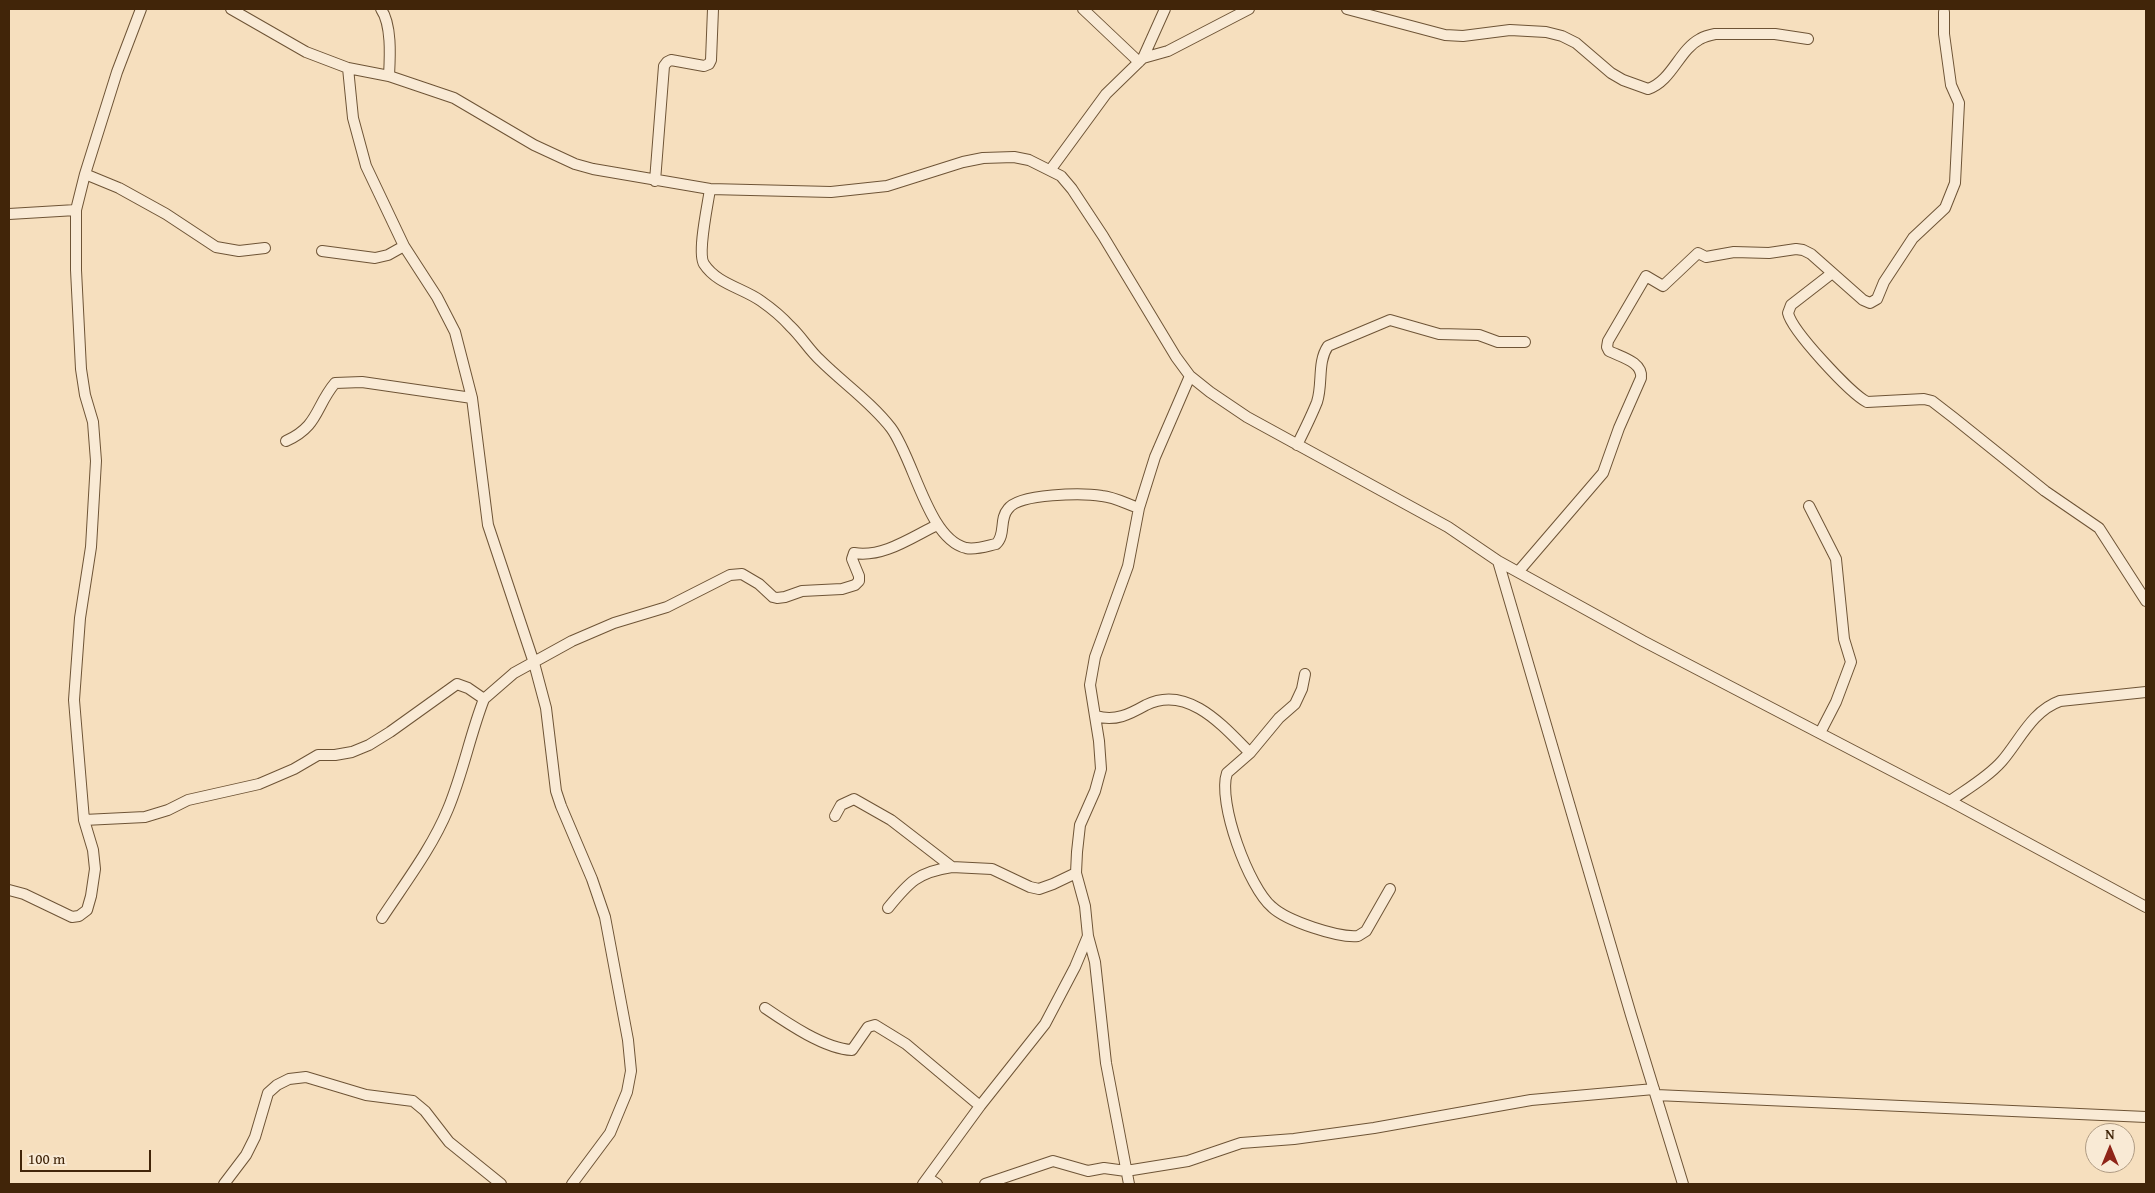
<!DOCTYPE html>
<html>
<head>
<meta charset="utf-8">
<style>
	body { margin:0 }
	#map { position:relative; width:2155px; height:1193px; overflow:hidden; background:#f6dfbe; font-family:"Gentium Book Plus",serif }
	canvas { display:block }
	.frame { position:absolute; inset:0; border:10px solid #412509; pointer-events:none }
	.north { position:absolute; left:2085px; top:1123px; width:50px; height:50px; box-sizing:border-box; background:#f9ead5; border:1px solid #af9b83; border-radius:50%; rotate:0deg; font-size:14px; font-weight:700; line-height:20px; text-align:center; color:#412509 }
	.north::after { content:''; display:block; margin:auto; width:18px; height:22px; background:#8f2418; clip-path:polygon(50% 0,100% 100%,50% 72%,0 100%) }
	.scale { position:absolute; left:20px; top:1150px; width:131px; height:22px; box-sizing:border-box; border:2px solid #412509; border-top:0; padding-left:6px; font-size:15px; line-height:18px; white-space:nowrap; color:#412509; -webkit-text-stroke:4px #f9ead5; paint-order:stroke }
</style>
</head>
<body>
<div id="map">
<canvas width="2155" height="1193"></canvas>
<div class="frame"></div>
<div class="north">N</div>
<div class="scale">100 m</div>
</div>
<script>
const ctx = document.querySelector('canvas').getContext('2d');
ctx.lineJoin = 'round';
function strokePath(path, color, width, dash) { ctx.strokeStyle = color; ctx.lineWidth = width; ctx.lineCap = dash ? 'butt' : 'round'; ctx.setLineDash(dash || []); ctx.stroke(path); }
const minor = new Path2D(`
	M231,9L306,52L348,68L389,76L454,98L534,145L575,164L593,169L710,189L831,192L887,186L963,162L983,158L1014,157L1029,160L1061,176L1072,189L1103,236L1176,357L1190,376L1210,392L1247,417L1448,527L1498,561L1643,641L1950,801L2146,907
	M381,9C392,25 390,57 389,76
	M1083,9L1139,62
	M1347,9L1445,35L1463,36L1510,30L1546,32L1562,36L1576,43L1611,73L1623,80L1648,89C1672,81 1679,50 1700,39C1705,36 1710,35 1715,34H1775L1808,39
	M1143,58L1168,51L1249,9
	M348,68L353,118L366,166L404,246L437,297L455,332L472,398L488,525L534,663L546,708L556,791L561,806L592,879L605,917L628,1040L631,1071L627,1092L610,1133L572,1184
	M1051,169L1106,94L1143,58L1165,9
	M85,174L119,188L166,214L216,247L239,251L265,248
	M655,181L664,66L667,62L671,60L704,66L709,64L711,60L713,9
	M710,189C708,204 697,253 704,264C717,284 743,288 761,301C771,308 782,317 790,326C801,336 809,350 820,360C843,383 871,402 891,428C914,459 928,539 966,548C976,550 987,546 996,544C1006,535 999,519 1008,509C1019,493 1084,493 1102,496C1114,497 1127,504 1139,508
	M9,214L76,210
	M322,251L375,258L388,255L404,246
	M1831,274L1791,305L1788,313C1792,331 1850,393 1867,402L1924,399L1932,401L1954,418L2045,491L2099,528L2146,601
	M286,441C319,426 315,407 335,383L362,382L472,398
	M1297,445C1304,431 1311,417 1317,402C1323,384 1317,362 1328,346L1390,320L1439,334L1479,335L1498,342H1525
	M1809,506L1836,559L1844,639L1851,662L1836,702L1820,733
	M1498,561L1631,1015L1683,1184
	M1518,572L1603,473L1619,428L1641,378C1643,362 1621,357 1609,351L1607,347L1608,341L1646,276L1663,286L1698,253L1706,257L1734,252L1769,253L1796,249L1803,250L1811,254L1863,300L1870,303L1877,299L1884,282L1913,238L1945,208L1955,183L1959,103L1951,85L1944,34V12
	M1096,716C1115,722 1130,714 1146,705C1188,684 1224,727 1250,753L1279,718L1295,704L1302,689L1305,674
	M1250,753L1227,773C1217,802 1249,888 1272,907C1287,921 1338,938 1358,936L1366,931L1390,889
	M1950,801C1967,789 1988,777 2002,761C2020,740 2032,711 2060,701L2146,692
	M835,816L841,805L854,799L891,820L952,867L992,869L1030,887L1039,889L1053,884L1076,873
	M84,820L145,817L168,810L188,800L259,784L294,769L318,755H335L352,752L369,745L390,732L457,684L468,688L484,699L514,673L572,641L614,623L667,607L730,575L742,574L759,584L773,597L777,598L785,597L802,591L842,589L855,585L859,581V576L852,559L854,553C883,558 912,537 937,525
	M9,890L24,894L72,917L79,916L87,910L91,896L95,869L93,850L84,820L74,700L80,618L91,547L96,461L93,422L85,395L81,369L76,270V210L85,174L117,72L141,9
	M888,908C909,882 918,872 952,867
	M382,918C405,883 432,848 448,809C463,773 470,735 484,699
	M765,1008C787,1023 825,1049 852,1050L868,1027L875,1025L906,1044L980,1106
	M1656,1095L2146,1117
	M928,1178L937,1184
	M224,1184L246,1155L255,1137L268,1093L277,1085L289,1079L306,1077L366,1095L413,1101L425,1111L449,1142L501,1184
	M923,1184L980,1106L1045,1024L1075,967L1088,936
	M985,1184L1053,1161L1088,1171L1104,1168L1126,1171L1188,1161L1241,1143L1294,1139L1374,1128L1531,1100L1654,1089
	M1129,1184L1106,1063L1095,962L1088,936L1085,906L1076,873L1077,852L1080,825L1095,791L1101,769L1099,741L1090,685L1095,657L1128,566L1139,508L1155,457L1190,376`);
strokePath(minor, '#6e5436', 12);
strokePath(minor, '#f9ead5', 10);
</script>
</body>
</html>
